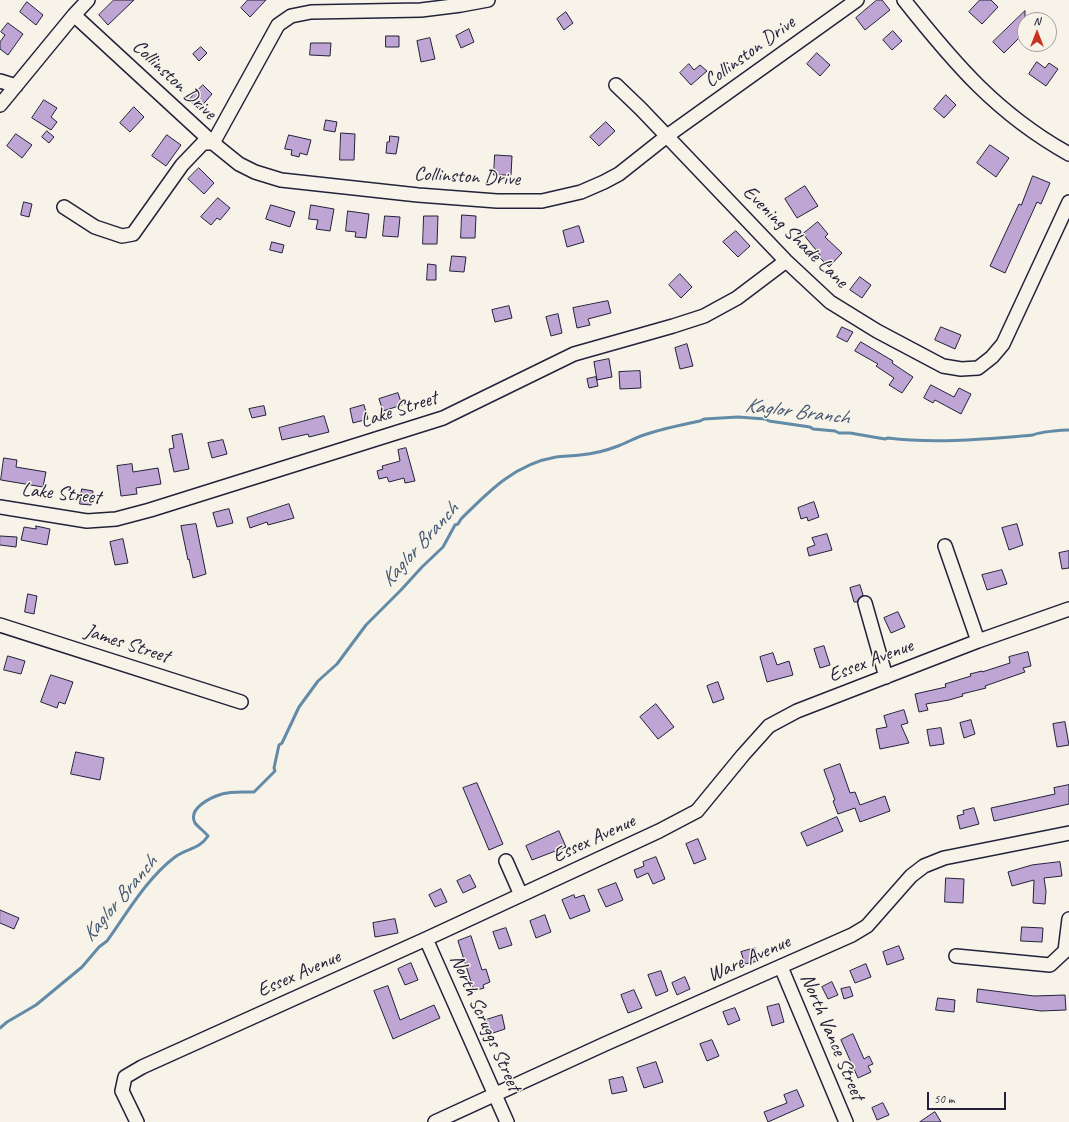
<!DOCTYPE html>
<html>
<head>
<meta charset="utf-8">
<style>
	body { margin:0 }
	#map { position:relative; width:1069px; height:1122px; overflow:hidden; background:#f7f3e8; font-family:Caveat,sans-serif }
	canvas { display:block }
	.north { position:absolute; left:1017px; top:12px; width:40px; height:40px; box-sizing:border-box; background:#f7f3e8; border:1px solid #a29fa3; border-radius:50%; rotate:0deg; font-size:11px; font-weight:700; line-height:16px; text-align:center; color:#22223b }
	.north::after { content:''; display:block; margin:auto; width:14px; height:18px; background:#c8321e; clip-path:polygon(50% 0,100% 100%,50% 72%,0 100%) }
	.scale { position:absolute; left:927px; top:1092px; width:79px; height:18px; box-sizing:border-box; border:2px solid #22223b; border-top:0; padding-left:5px; font-size:12px; line-height:14px; white-space:nowrap; color:#22223b; -webkit-text-stroke:3px #f7f3e8; paint-order:stroke }
</style>
</head>
<body>
<div id="map">
<canvas width="1069" height="1122"></canvas>
<div class="north">N</div>
<div class="scale">50 m</div>
</div>
<script>
const ctx = document.querySelector('canvas').getContext('2d');
ctx.lineJoin = 'round';
function strokePath(path, color, width, dash) { ctx.strokeStyle = color; ctx.lineWidth = width; ctx.lineCap = dash ? 'butt' : 'round'; ctx.setLineDash(dash || []); ctx.stroke(path); }
function fillPath(path, color) { ctx.fillStyle = color; ctx.fill(path, 'evenodd'); }
function drawText(font, color, halo, rows, align = 'center') {
  ctx.font = font + ' Caveat,sans-serif'; ctx.lineWidth = 3; ctx.setLineDash([]); ctx.textBaseline = 'middle'; ctx.strokeStyle = halo; ctx.fillStyle = color; for (const [text, x, y, turn = 0] of rows) {
    ctx.save(); ctx.translate(x, y); ctx.rotate((+turn || 0) * Math.PI / 180); ctx.textAlign = isNaN(turn) ? turn : align; if (halo) ctx.strokeText(text, 0, 0); ctx.fillText(text, 0, 0); ctx.restore();
  }
}
strokePath(new Path2D(`
	M0,1028L7,1022L36,1005L82,967L99,947L107,941C127,913 147,878 175,857C187,848 199,850 208,836C205,832 198,827 195,823C187,808 212,797 222,794C231,791 244,792 254,792L275,771L274,768L279,745L282,743L299,707L318,681L337,664L366,625L401,590L422,567L443,547L455,525L458,524L461,519C489,491 515,464 556,457C564,456 572,456 580,455C591,454 608,450 618,446C626,443 633,439 641,436C660,429 680,425 700,421L704,419L738,417L765,419L769,421L810,427L813,429L835,431L839,433H850L885,439L888,438C936,444 985,439 1033,435C1039,432 1062,430 1069,430`), '#638ba8', 3);
const building = new Path2D(`
	M114,0H134L108,25L99,15Z
	M248,0H266L250,17L241,8Z
	M877,0H882L890,10L865,30L856,18Z
	M980,0H991L998,7L982,24L969,12Z
	M27,2L43,15L36,25L20,12Z
	M1025,11V32L1004,53L993,42Z
	M566,12L573,23L564,30L557,19Z
	M8,23L23,34L8,55L0,49V42L5,35L1,32Z
	M469,29L474,42L461,48L456,36Z
	M893,31L902,41L892,50L883,40Z
	M386,36H399V47H386Z
	M430,38L435,59L421,62L417,41Z
	M311,43H331L330,56L310,55Z
	M201,47L207,53L199,61L193,54Z
	M817,53L830,65L820,76L807,64Z
	M1037,62L1045,68L1049,63L1058,69L1046,86L1029,74Z
	M689,64L694,70L700,65L707,71L691,85L680,73Z
	M203,85L212,94L199,109L189,100Z
	M946,95L956,105L944,118L934,109Z
	M44,100L57,108L51,117L57,122L51,130L32,118Z
	M134,107L144,117L130,132L120,123Z
	M326,120L337,122L335,132L324,130Z
	M606,122L615,131L599,146L590,137Z
	M47,131L54,137L49,143L42,137Z
	M341,133L355,134L354,160H340Z
	M16,134L32,145L22,158L7,146Z
	M167,135L181,145L166,166L152,156Z
	M289,135L311,140L307,155L300,153L299,157L291,155L292,150L285,149Z
	M390,136L399,137L396,154L386,153L387,142H389Z
	M990,145L1009,158L996,177L977,163Z
	M495,155L512,156L511,175H494Z
	M199,168L214,183L204,194L188,179Z
	M1033,176L1050,183L1041,204L1037,202L1005,273L990,266L1019,204L1021,205Z
	M805,186L818,206L797,218L785,199Z
	M218,198L230,208L220,220L217,218L211,225L201,217Z
	M24,202L32,204L29,217L21,215Z
	M271,205L295,212L290,227L266,219Z
	M311,205L334,209L330,231L316,229L318,220L309,219Z
	M348,211L369,214L366,238L355,237L356,232L346,231Z
	M462,215L476,216L475,238H461Z
	M385,216L400,217L398,237L383,236Z
	M424,216H438L437,244H423Z
	M818,222L828,234L825,237L842,253L829,267L819,257L820,255L803,234Z
	M579,226L584,242L567,247L563,231Z
	M736,231L750,246L738,257L723,242Z
	M272,242L284,245L282,253L270,250Z
	M452,256L466,257L464,272L450,271Z
	M428,264L436,265V280H427Z
	M680,274L692,287L681,298L669,285Z
	M860,277L871,285L862,298L850,290Z
	M608,301L611,313L588,319L590,325L577,328L573,308Z
	M509,306L512,318L495,322L492,310Z
	M558,314L562,333L551,336L546,317Z
	M842,327L853,332L847,342L837,337Z
	M941,327L961,335L955,349L935,340Z
	M861,342L893,361L892,363L913,377L902,393L889,385L894,378L876,366L878,364L855,351Z
	M687,344L693,366L680,369L675,348Z
	M609,359L612,377L597,380L594,362Z
	M640,371L641,388L620,389L619,372Z
	M596,377L598,386L589,388L587,379Z
	M931,385L954,397L959,388L971,394L961,414L935,400L933,403L924,398Z
	M398,393L402,405L383,411L379,399Z
	M364,405L368,419L353,423L350,409Z
	M264,406L266,415L252,418L249,409Z
	M324,416L329,432L309,437L308,434L282,440L279,428Z
	M182,434L189,469L174,472L169,449L174,448L172,436Z
	M223,440L227,454L212,458L208,443Z
	M406,448L415,481L405,483L404,478L389,482L387,477L379,479L377,471L383,469L382,466L400,461L398,450Z
	M4,458L17,460L16,467L46,472L43,487L1,480Z
	M132,464L133,472L158,468L161,484L136,488L137,494L121,496L117,466Z
	M82,489L93,491L91,505L80,504Z
	M814,502L819,517L808,521L807,517L801,519L798,508Z
	M289,504L294,518L268,525L267,522L250,528L247,518Z
	M229,509L233,523L217,527L213,513Z
	M196,524L206,574L193,578L189,559L188,560L181,526Z
	M1017,524L1023,545L1009,550L1002,528Z
	M36,526L50,529L47,545L21,540L24,527L36,529Z
	M827,534L832,550L809,556L807,548L815,545L812,538Z
	M0,536L17,537L16,547L0,545Z
	M123,539L128,563L115,565L110,542Z
	M1069,551V568L1062,569L1059,553Z
	M1002,570L1007,584L987,590L982,575Z
	M860,585L863,595L859,598L857,602H854L850,588Z
	M28,594L37,596L34,614L25,612Z
	M898,612L905,627L891,633L884,618Z
	M824,646L830,665L820,668L814,649Z
	M1028,652L1031,666L1023,668L1025,672L985,686L986,688L962,694L963,696L949,700L926,704L928,710L919,712L915,694L946,687L945,684L971,676L970,674L982,671V672L1010,663L1009,657Z
	M773,653L777,665L789,661L793,675L767,682L760,657Z
	M8,656L25,661L21,674L4,670Z
	M51,675L73,682L65,704L59,702L57,708L41,702Z
	M718,682L724,699L713,703L707,686Z
	M656,704L674,727L658,739L640,717Z
	M904,710L908,723L901,725L909,743L880,749L876,729L887,727L884,716Z
	M971,720L975,734L964,738L960,723Z
	M1065,722L1069,745L1057,747L1053,724Z
	M941,728L944,744L930,746L927,730Z
	M76,752L104,758L100,780L71,774Z
	M840,764L850,793L855,792L860,805L885,796L890,811L860,822L855,808L838,814L833,801L835,800L824,770Z
	M477,783L503,844L489,850L463,788Z
	M1069,785V804L994,821L991,808L1055,794L1054,788Z
	M974,808L979,824L960,829L957,816L964,814L963,811Z
	M837,817L843,831L807,846L801,833Z
	M559,831L566,847L532,860L526,846Z
	M698,839L706,859L694,864L686,844Z
	M656,857L665,879L653,884L648,873L637,878L634,870L644,866L643,862Z
	M1060,862L1062,876L1044,878L1046,891L1045,904L1033,903L1034,880L1012,886L1008,872L1032,865Z
	M470,875L476,887L463,893L457,881Z
	M946,878L964,879L963,903L945,902Z
	M616,883L623,900L606,907L598,890Z
	M441,889L447,902L435,907L429,895Z
	M574,895L575,898L584,895L590,911L570,919L562,900Z
	M0,910L19,918L14,929L0,923Z
	M545,915L551,932L536,938L530,921Z
	M395,919L398,933L375,937L373,923Z
	M1022,927L1043,928L1042,942L1021,941Z
	M506,928L512,945L499,949L493,932Z
	M471,936L482,970L486,969L490,982L483,985L484,988L474,991L458,941Z
	M899,946L904,959L887,965L883,952Z
	M755,948L758,961L745,964L741,952Z
	M411,963L418,980L405,985L398,969Z
	M866,964L871,977L855,983L850,971Z
	M661,971L668,991L656,996L648,975Z
	M685,977L690,989L677,995L672,983Z
	M832,982L838,995L828,999L822,987Z
	M388,986L400,1020L434,1005L440,1018L393,1039L374,991Z
	M850,987L853,996L844,999L841,989Z
	M978,989L1034,996L1065,995L1066,1010L1041,1011L977,1002Z
	M634,990L642,1008L628,1013L621,995Z
	M938,998L955,1000L954,1012L936,1010Z
	M779,1004L784,1022L772,1026L767,1007Z
	M735,1008L740,1020L728,1025L723,1012Z
	M502,1015L505,1029L490,1034L486,1020Z
	M853,1034L864,1059L869,1056L873,1064L868,1066L871,1072L858,1078L841,1040Z
	M712,1040L719,1056L707,1061L700,1044Z
	M656,1062L663,1082L644,1088L637,1068Z
	M623,1077L627,1091L612,1094L609,1080Z
	M797,1090L804,1106L768,1122L764,1112L787,1103L784,1095Z
	M883,1103L889,1115L877,1120L872,1108Z
	M935,1112L941,1122H920Z`);
fillPath(building, '#bea5d3');
strokePath(building, '#22223b', 1);
const minor = new Path2D(`
	M904,0C954,63 997,114 1069,154
	M74,15L213,143L239,164L255,172L281,180L418,195L497,201H542L581,192L604,182L619,174L667,136L857,0
	M0,81L16,86
	M616,85L641,109L786,261L830,302L877,331L943,366L961,369L978,368L992,357L1003,344L1069,202
	M0,105L74,15L88,0
	M64,207L95,227L122,236L133,234L182,165L203,143H213L278,25L291,16L311,12L421,10L461,5L488,0
	M0,507L87,521L116,519L150,510L443,418L574,354L673,326L704,316L737,298L786,261
	M945,546L978,641
	M865,603L886,677
	M0,625L241,702
	M506,861L521,895
	M426,939L507,1122
	M956,956L1050,965L1065,951L1069,919
	M781,967L846,1122
	M137,1122L122,1091L125,1077L142,1067L426,939L659,831L697,811L743,755L769,726L797,711L978,641L1069,609
	M435,1122L605,1044L852,935L867,926L911,876L924,866L944,858L1069,833`);
strokePath(minor, '#22223b', 16);
strokePath(minor, '#f7f3e8', 13);
drawText('20px', '#22223b', '#f7f3e8', [
	["Collinston Drive",750,52,-36],
	["Collinston Drive",174,80,43],
	["Collinston Drive",467,177,3],
	["Evening Shade Lane",795,237,44],
	["Lake Street",399,410,-18],
	["Lake Street",61,494,6],
	["James Street",127,644,18],
	["Essex Avenue",871,661,-21],
	["Essex Avenue",594,839,-25],
	["Ware Avenue",749,959,-24],
	["Essex Avenue",299,974,-24],
	["North Scruggs Street",485,1023,66],
	["North Vance Street",832,1037,67]
]);
drawText('italic 21px', '#425771', '#f7f3e8', [
	["Kaglor Branch",797,412,7],
	["Kaglor Branch",420,545,-48],
	["Kaglor Branch",120,899,-50]
]);
</script>
</body>
</html>
